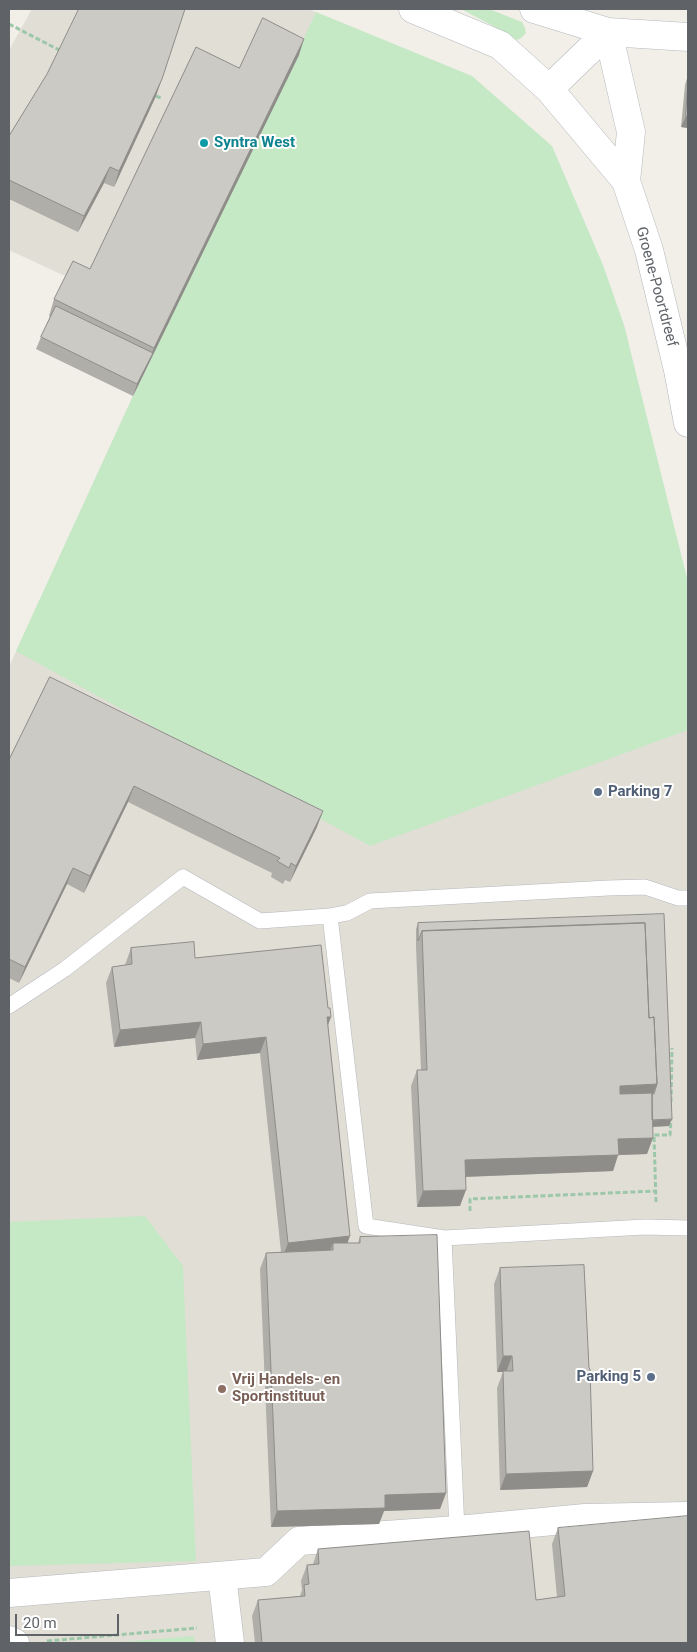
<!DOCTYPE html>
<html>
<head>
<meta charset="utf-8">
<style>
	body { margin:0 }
	#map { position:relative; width:697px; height:1652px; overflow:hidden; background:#f1efe8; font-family:Roboto,sans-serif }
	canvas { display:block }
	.frame { position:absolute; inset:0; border:10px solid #5f6368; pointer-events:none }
	.scale { position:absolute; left:15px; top:1614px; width:104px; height:22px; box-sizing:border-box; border:2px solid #5f6368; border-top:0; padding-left:6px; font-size:15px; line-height:18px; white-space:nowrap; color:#5f6368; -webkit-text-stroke:4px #fff; paint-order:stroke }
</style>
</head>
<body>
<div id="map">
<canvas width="697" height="1652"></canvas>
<div class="frame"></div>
<div class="scale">20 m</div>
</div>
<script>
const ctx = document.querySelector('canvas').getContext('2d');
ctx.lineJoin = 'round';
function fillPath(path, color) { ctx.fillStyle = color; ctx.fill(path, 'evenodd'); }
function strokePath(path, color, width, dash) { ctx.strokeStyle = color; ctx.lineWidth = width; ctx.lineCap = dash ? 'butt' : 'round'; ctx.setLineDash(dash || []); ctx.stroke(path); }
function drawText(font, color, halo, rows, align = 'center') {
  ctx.font = font + ' Roboto,sans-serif'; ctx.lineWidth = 4; ctx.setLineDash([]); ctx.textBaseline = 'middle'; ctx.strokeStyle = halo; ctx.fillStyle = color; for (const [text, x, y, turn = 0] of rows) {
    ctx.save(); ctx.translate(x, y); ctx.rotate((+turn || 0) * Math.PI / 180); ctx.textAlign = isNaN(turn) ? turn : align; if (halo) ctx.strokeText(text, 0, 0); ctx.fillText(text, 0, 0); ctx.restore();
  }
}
fillPath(new Path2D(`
	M32,9H307L316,12L299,55L228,202L624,325L688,600V1643H9V667L133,396L36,349L51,317L49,316L67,277L9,250V50Z`), '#e1ded6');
fillPath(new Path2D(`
	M461,9H489L522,22L525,28L526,33L520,39L514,40L497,28Z
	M316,12L472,76L552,146L603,265L624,325L688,582V730L370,846L16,651L133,396L227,201Z
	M145,1216L183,1266L196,1561L9,1566V1222Z
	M194,1636L195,1643H110Z`), '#c5e8c5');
const lane = new Path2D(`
	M330,916L347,913L370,901L608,888L645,887L678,898H688
	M9,1006L65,969L183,877L260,921L330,916L366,1226L444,1238L645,1227L688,1228
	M444,1238L457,1530`);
const street = new Path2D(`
	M413,9L500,45L549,89L626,181L649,250L678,370L688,423
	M534,9L608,32L631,132L626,181
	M549,89L608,32L688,37
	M222,1576L230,1643
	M9,1593L266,1572L299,1541L457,1530L585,1518L688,1516
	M9,1640L15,1643`);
strokePath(lane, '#b5b8bc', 16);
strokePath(street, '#b5b8bc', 29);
strokePath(new Path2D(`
	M9,24L61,51
	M156,96L161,98
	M671,1102L672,1048
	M656,1202L654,1135H670L671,1118
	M470,1211V1199L656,1191
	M47,1641L197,1628`), '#9cc7a9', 3, [5, 2.5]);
strokePath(lane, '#fff', 15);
strokePath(street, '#fff', 28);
fillPath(new Path2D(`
	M299,55L133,396L36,349L41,337L50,317L49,316L54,299L90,269L239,68Z
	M688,75V128L681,127L685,85Z
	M156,96L114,187L104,183L78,232L9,199V136Z
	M50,677L317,827L290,882L285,880L283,884L271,877L272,873L128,802L84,893L67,884L19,983L9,978V760Z
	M418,923L669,1126L653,1127L647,1154L618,1155L613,1171L466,1177L460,1206L417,1207L411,1086L417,1070H421L416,947V929Z
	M131,948L195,958L328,1008L331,1017L328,1024L348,1243H358L360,1237L446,1493L440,1509L384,1511L379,1524L271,1527L260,1269L266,1253L281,1252L260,1053L197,1060L195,1038L114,1047L106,983L112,967L125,965Z
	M500,1268L593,1471L587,1487L500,1490L497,1388L503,1372H497L494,1284Z
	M558,1528L688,1643H255L252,1616L258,1600L300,1596L302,1590L301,1581L307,1565L313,1564L318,1549L536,1600L557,1597L552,1544Z`), '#afaea9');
fillPath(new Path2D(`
	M304,39L299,55L133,396L137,384L154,348Z
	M162,79L156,96L114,187L119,171Z
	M686,116H688V128L681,127Z
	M110,167L104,183L78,232L84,216Z
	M134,786L128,802L84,893L90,876Z
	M323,811L317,827L290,882L296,866Z
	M73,868L67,884L19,983L25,967Z
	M327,1017H331L325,1033Z
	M201,1022L195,1038L114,1047L120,1030Z
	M266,1037L260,1053L197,1060L203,1044Z
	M657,1084L651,1100L616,1102L620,1086Z
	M672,1119L669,1126L646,1127L649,1121Z
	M653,1138L647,1154L618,1155L613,1171L459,1177L465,1160L618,1139Z
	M466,1190L460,1206L417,1207L423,1191Z
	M350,1236L344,1253L333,1250V1243L329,1254L282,1259L288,1243Z
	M503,1356H512L506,1372H497Z
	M593,1471L587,1487L500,1490L506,1474Z
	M446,1493L440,1509L384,1511L379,1524L271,1527L277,1511L385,1495Z`), '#8f8d8a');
const building = new Path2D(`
	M79,9H185L162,79L119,171L110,167L84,216L9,180V136L47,74Z
	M263,18L304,39L154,348L54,299L73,261L90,269L196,47L239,68Z
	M688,83V116H686Z
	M56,306L153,353L137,384L41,337Z
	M50,677L323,811L296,866L291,863L289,868L277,861L280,858L134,786L90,876L73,868L25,967L9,959V760Z
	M664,914L672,1119L652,1120V1094H654L657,1084L654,1017L649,1018L645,923L422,931L418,941V923Z
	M645,923L649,1018L654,1017L657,1084L620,1086V1094L652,1093L653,1138L618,1139L619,1155L465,1160L466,1190L423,1191L417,1070H427L422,931Z
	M194,942L195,958L321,945L328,1008H330L331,1017H327L350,1236L288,1243L266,1037L203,1044L201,1022L120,1030L112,967L132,964L131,948Z
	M437,1235L446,1493L385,1495V1508L277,1511L266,1253L333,1250V1243H360V1237Z
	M584,1265L589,1368L590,1369L593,1471L506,1474L503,1371H513L512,1356H503L500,1268Z
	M688,1516V1643H262L258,1600L305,1596L304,1585L309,1584L307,1565L319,1564L318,1549L529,1531L536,1600L565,1596L558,1528Z`);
fillPath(building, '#cccac5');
strokePath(building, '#8f8d8a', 1);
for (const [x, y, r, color] of [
	[204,143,5,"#0f9aa8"],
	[598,792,5,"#5c6f8a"],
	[651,1377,5,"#5c6f8a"],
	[222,1389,5,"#8d6e63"]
]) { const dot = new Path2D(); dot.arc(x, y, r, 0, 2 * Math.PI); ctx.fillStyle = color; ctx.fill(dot); strokePath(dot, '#fff', 2); }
drawText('bold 15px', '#0d838f', '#fff', [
	["Syntra West",214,143]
], 'left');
drawText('15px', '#5f6368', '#fff', [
	["Groene-Poortdreef",656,287,75]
]);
drawText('bold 15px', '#4e5e75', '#fff', [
	["Parking 7",608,792],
	["Parking 5",641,1377,"right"]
], 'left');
drawText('bold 15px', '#785e54', '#fff', [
	["Vrij Handels- en",232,1380],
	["Sportinstituut",232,1397]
], 'left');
</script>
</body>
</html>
